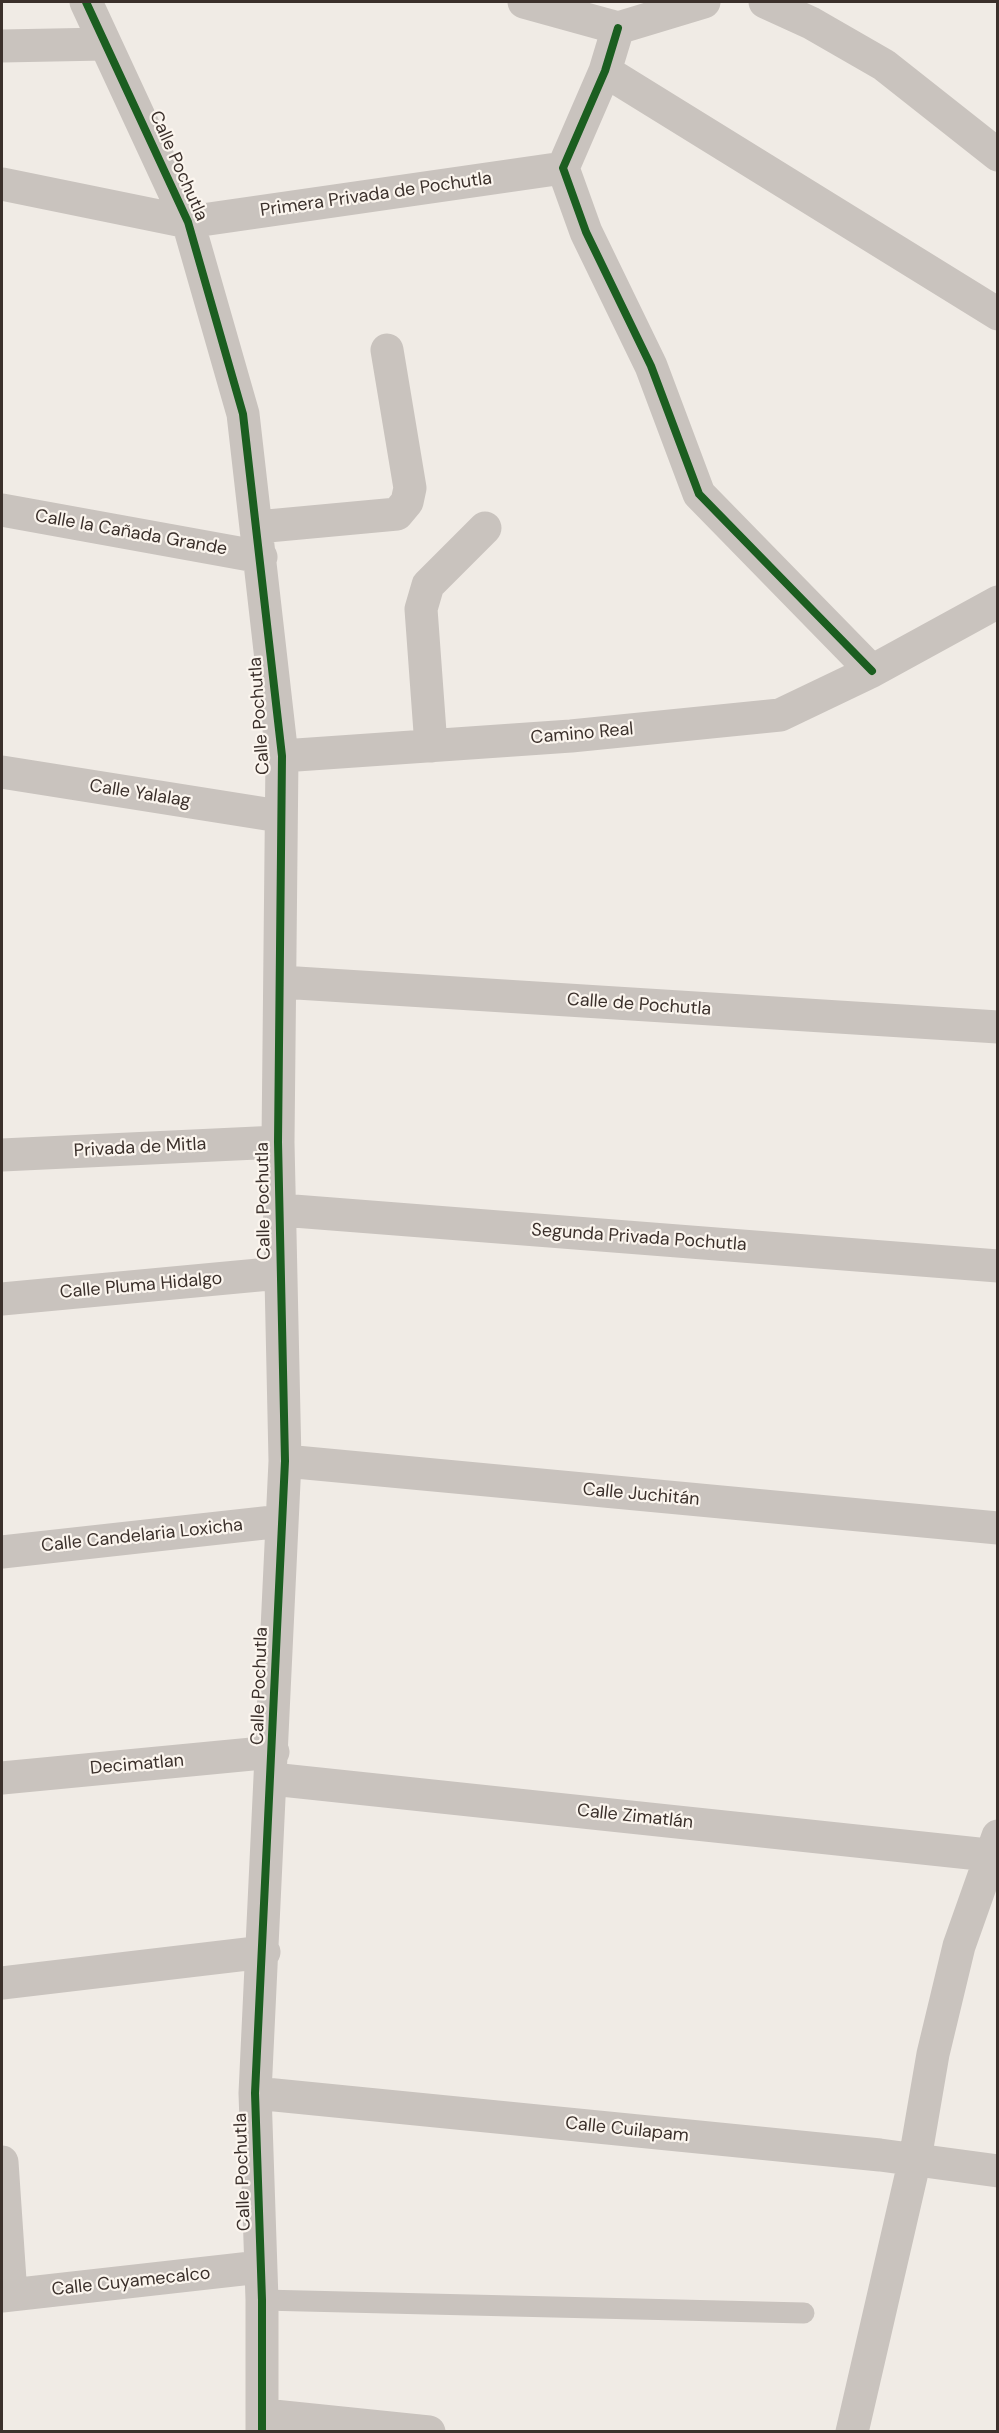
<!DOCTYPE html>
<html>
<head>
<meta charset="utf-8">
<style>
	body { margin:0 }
	#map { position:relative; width:999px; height:2433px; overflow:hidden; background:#f0ebe5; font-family:"DM Sans",sans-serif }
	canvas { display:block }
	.frame { position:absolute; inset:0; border:3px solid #3b302b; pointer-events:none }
</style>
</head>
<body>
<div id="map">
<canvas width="999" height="2433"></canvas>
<div class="frame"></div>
</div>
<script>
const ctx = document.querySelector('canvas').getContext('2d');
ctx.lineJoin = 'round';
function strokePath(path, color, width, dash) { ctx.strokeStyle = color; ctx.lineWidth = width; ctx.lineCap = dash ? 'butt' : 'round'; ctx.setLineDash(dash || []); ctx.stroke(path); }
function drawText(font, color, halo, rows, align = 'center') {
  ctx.font = font + ' "DM Sans",sans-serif'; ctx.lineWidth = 4.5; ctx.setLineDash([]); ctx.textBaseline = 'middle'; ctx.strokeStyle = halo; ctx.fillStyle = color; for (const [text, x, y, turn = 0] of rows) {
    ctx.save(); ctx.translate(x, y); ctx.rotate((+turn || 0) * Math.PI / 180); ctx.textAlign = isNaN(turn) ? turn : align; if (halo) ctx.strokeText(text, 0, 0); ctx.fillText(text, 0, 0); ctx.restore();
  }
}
strokePath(new Path2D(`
	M262,2300L804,2313`), '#c9c3be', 21);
strokePath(new Path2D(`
	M86,2L188,222L243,414L282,756L278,1142L285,1461L255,2093L262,2300V2432
	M524,2L618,28L704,2
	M765,2L811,23L884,65L998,155
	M618,28L605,71L563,168L586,232L651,366L699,494L872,671
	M2,46L105,44
	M605,71L998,314
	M2,184L188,222L563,168
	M2,510L261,557
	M257,527L397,514L407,502L410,488L387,350
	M431,746L421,609L428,585L485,528
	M282,756L571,736L780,715L872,671L998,602
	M2,772L279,816
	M281,982L998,1027
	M2,1155L278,1142
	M281,1210L998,1266
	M2,1299L280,1273
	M285,1461L998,1528
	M2,1552L282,1521
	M2,1778L273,1752
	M272,1779L998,1856
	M2,1983L264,1952
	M255,2093L880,2155L998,2171
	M2,2162L11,2295
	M2,2296L260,2267
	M264,2415L429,2432
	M852,2432L915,2159L933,2054L959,1946L998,1836`), '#c9c3be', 33);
strokePath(new Path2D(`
	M86,2L188,222L243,414L282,756L278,1142L285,1461L255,2093L262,2300V2432
	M618,28L605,71L563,168L586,232L651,366L699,494L872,671`), '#1b5e20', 8);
drawText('18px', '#3b302b', '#fbf5ee', [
	["Calle Pochutla",178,166,66],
	["Primera Privada de Pochutla",376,195,-8],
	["Calle la Cañada Grande",131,533,10],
	["Calle Pochutla",260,716,-94],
	["Camino Real",582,734,-5],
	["Calle Yalalag",140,794,9],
	["Calle de Pochutla",639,1005,4],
	["Privada de Mitla",140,1148,-3],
	["Calle Pochutla",264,1201,-91],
	["Segunda Privada Pochutla",639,1238,4],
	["Calle Pluma Hidalgo",141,1286,-5],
	["Calle Juchitán",641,1495,5],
	["Calle Candelaria Loxicha",142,1536,-6],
	["Calle Pochutla",260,1686,-88],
	["Decimatlan",137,1765,-5],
	["Calle Zimatlán",635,1817,6],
	["Calle Cuilapam",627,2130,6],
	["Calle Pochutla",243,2172,-92],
	["Calle Cuyamecalco",131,2282,-6]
]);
</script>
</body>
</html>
